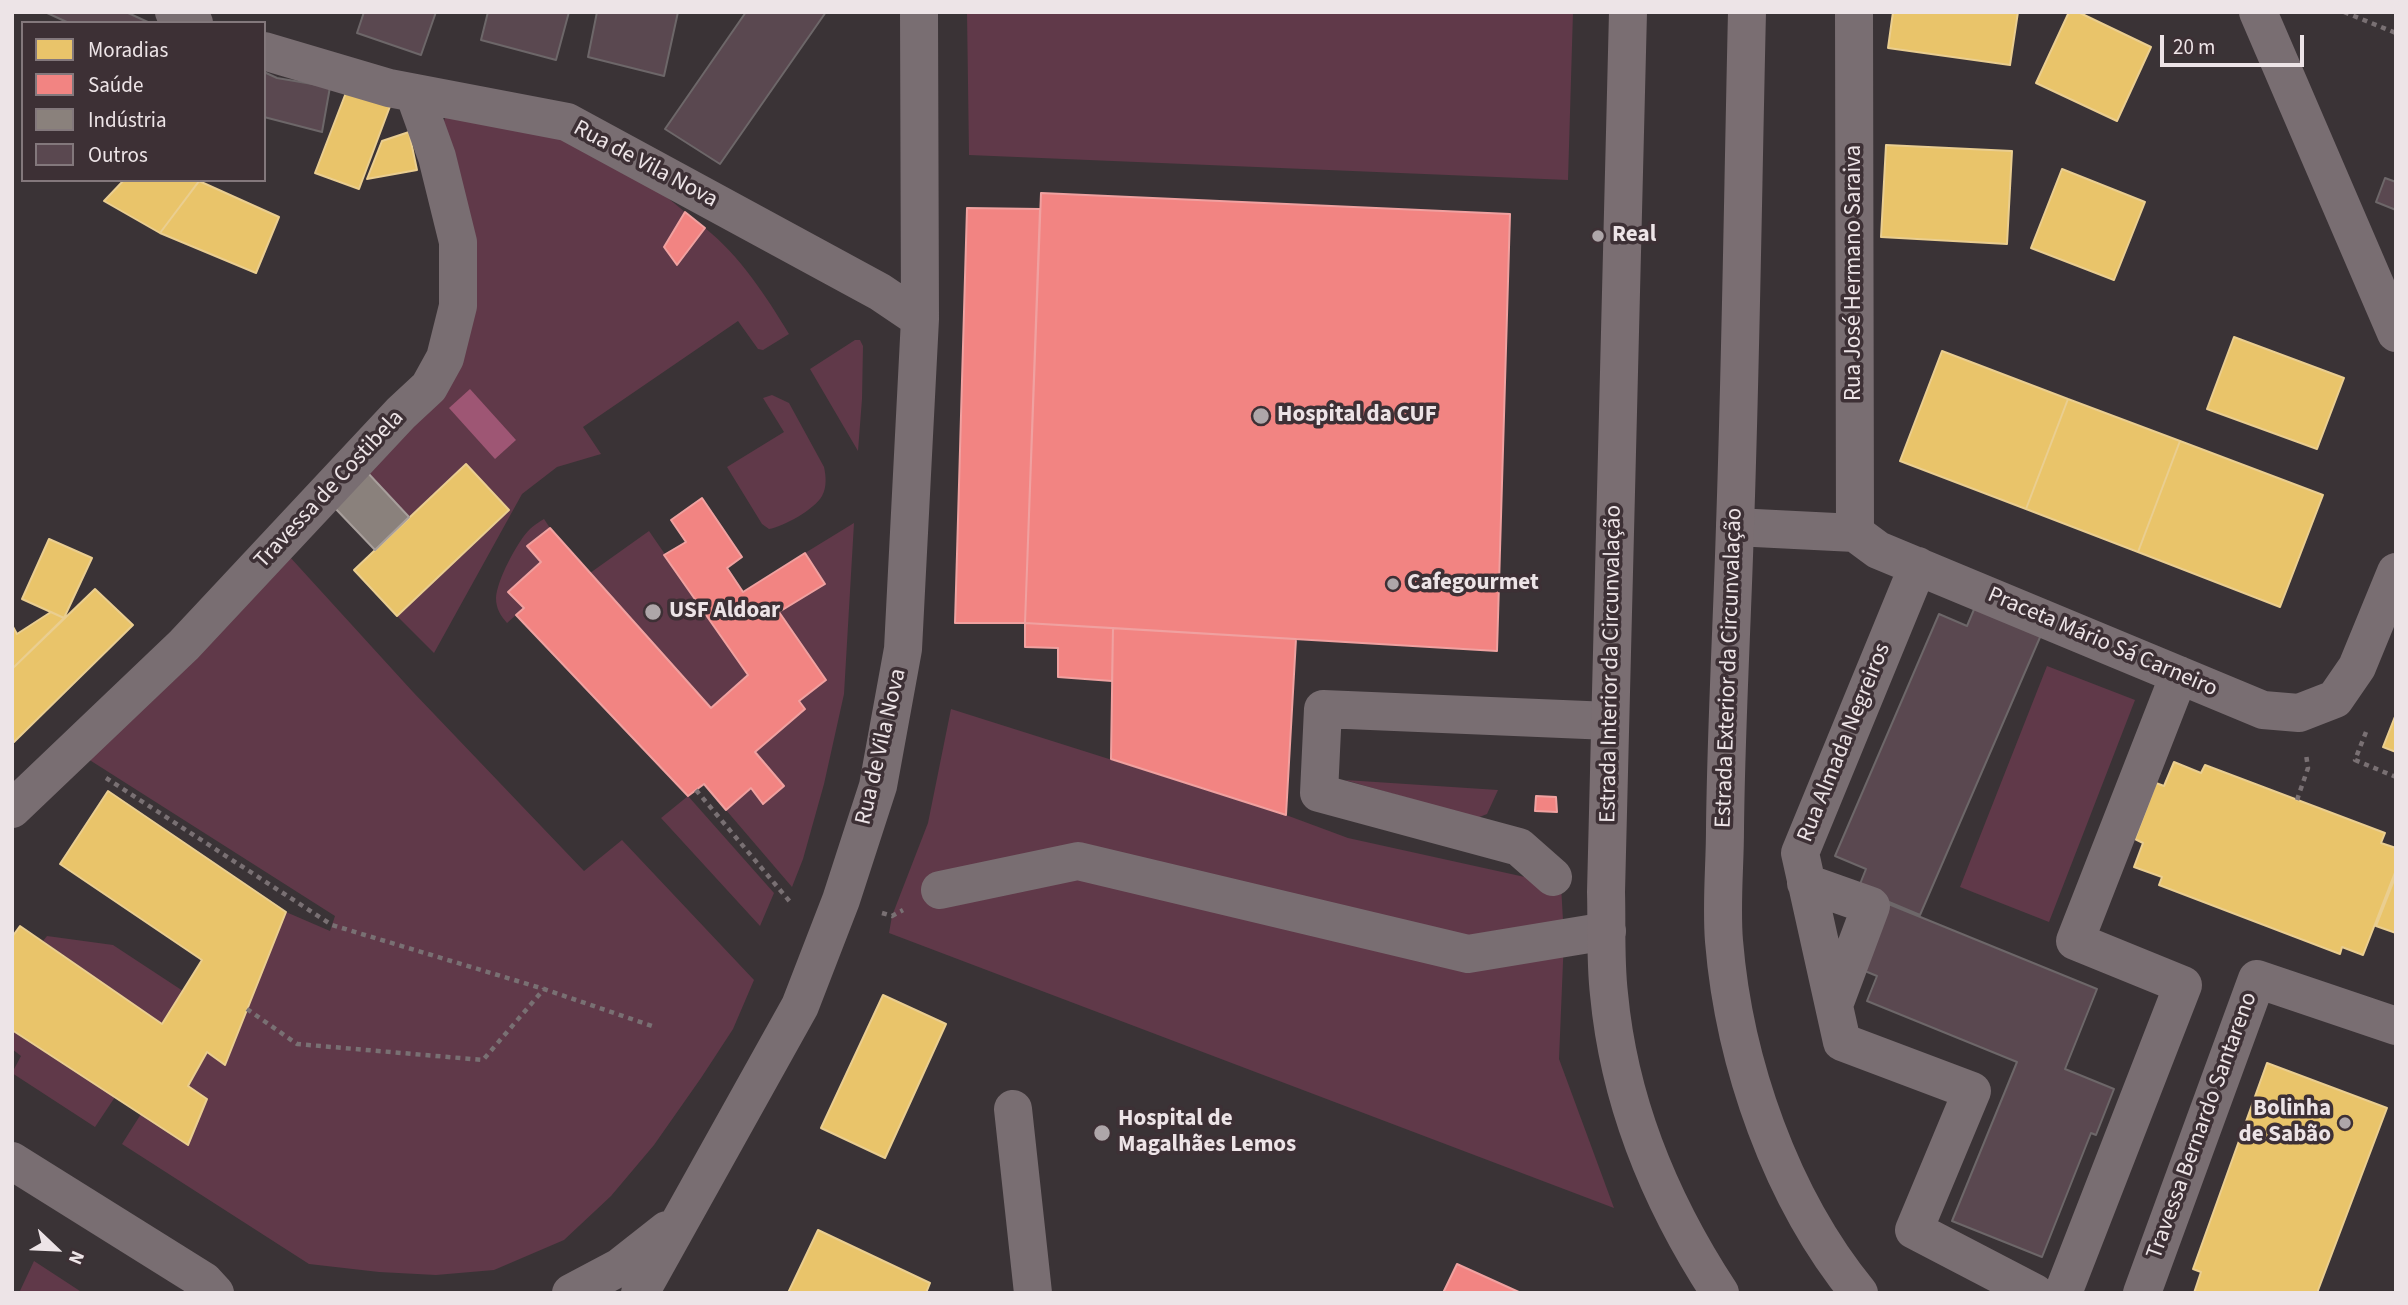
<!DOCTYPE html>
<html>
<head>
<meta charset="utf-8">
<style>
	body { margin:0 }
	#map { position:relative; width:2408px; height:1305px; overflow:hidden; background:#3a3336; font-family:"Source Sans 3",sans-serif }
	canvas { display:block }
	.frame { position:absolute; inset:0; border:14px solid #ede4e7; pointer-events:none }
	.legend { position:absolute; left:21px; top:21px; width:245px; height:161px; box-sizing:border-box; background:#3d3035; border:2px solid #83787c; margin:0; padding:9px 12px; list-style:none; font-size:21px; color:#ede4e7 }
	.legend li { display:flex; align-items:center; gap:14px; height:35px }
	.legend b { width:35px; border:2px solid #83787c }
	.north { position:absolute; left:21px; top:1214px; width:70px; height:70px; -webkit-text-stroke:5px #3d3035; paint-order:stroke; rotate:113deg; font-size:19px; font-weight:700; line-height:28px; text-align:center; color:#ede4e7 }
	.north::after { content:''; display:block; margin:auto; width:24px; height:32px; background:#ede4e7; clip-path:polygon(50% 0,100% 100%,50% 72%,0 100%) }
	.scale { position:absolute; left:2160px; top:35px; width:144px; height:32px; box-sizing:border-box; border:4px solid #ede4e7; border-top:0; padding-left:9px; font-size:21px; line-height:24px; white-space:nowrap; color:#ede4e7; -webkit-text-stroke:5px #3d3035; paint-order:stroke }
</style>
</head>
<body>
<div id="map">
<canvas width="2408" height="1305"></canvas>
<div class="frame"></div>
<ul class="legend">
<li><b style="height:19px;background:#e9c46a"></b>Moradias</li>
<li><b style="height:19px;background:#f28482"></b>Saúde</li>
<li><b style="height:19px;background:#8a817c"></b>Indústria</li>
<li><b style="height:19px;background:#5a4850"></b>Outros</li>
</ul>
<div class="north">N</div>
<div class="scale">20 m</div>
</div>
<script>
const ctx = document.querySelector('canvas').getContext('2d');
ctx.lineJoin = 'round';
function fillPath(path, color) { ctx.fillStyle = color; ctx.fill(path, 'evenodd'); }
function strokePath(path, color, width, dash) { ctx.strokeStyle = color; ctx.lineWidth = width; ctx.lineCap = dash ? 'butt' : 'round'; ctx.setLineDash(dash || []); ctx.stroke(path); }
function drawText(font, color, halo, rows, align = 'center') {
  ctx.font = font + ' "Source Sans 3",sans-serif'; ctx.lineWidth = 7; ctx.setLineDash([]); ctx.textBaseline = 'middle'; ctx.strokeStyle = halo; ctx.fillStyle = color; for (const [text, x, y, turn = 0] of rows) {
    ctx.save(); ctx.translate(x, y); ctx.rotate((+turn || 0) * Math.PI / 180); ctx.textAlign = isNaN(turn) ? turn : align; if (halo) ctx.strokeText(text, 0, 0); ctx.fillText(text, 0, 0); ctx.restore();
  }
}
fillPath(new Path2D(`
	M967,12H1573L1568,180L969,155Z
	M445,118H496L620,159L685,212L665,247L677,264L705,228C740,256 766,296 789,334L763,350L758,349L738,321L583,427L601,454L557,467L522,494L434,653L397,616L508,510L466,464L409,517L367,472L451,385L442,127Z
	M855,340H860L863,346L862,399L858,451L810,369Z
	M772,395L789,403L824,467C826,476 827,487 822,496C815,509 783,527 769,529L762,524L727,467L784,432L763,398Z
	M544,519L550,528L527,546L541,562L509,592L524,608L507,623C501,616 496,609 496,598C496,582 518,540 530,529C534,525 539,522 544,519Z
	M854,523L844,694L824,784L803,859L792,887L726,810L751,788L764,804L784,786L755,752L805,709L799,701L825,680L779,612L825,584L805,553Z
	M649,531L748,675L711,708L590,573Z
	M289,556L413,692L584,871L622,840L754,980L733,1029L701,1078L654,1145L611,1196L564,1240L494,1270L436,1275L379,1272L309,1264L122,1144L141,1114L188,1145L207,1099L188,1086L207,1052L225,1065L286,912L330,931L335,916L88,759Z
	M2047,666L2135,700L2049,922L1960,887Z
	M951,709L1286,815L1348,838L1561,885L1564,938L1559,1059L1614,1208L889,933L892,916L928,823Z
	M1345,780L1498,790L1487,814L1477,818Z
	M688,796L774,893L760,926L661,818Z
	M47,936L113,945L183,991L162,1024L43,941Z
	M12,1030L115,1097L95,1127L12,1073L21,1056L12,1049Z
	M34,1261L83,1293H19Z`), '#603949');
fillPath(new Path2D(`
	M470,389L516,440L495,459L449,408Z`), '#9e5674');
const homes = new Path2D(`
	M1893,12H2018L2010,65L1888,48Z
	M2069,12H2078L2151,47L2117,121L2036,83Z
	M347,90L392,101L359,189L315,173Z
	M409,132L417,170L367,179L382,141Z
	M1886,145L2012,151L2007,244L1881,237Z
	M2062,169L2145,202L2114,280L2031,248Z
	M124,180H200L160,233L104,201Z
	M199,181L279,217L256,273L160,233Z
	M2234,337L2344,378L2317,449L2207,409Z
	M1942,351L2068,399L2026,509L1900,461Z
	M2068,399L2180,441L2138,552L2026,509Z
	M2180,441L2323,495L2280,607L2138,552Z
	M466,464L509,510L397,616L354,570Z
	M49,539L92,558L64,618L22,599Z
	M95,589L133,625L14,742L12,740V669Z
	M51,612L64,618L12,669V625L17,634Z
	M2396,714V752L2383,747Z
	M2174,762L2201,773L2205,765L2385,833L2381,843L2396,848V870L2363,955L2342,947L2340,954L2159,885L2162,877L2134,867L2143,843L2135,839L2156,783L2164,786Z
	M108,791L286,912L225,1065L207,1052L188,1086L207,1099L188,1145L12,1030V937L20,926L162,1024L202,960L60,864Z
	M2396,875V933L2376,926Z
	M883,995L946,1024L885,1158L821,1128Z
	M2267,1063L2387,1108L2317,1293H2194L2201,1272L2193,1269Z
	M818,1230L930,1283L926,1293H788Z`);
fillPath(homes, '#e9c46a');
strokePath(homes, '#eace90', 2);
const health = new Path2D(`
	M1041,193L1510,214L1497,651L1025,623Z
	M967,208L1040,209L1025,623H955Z
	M685,212L705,228L677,265L664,247Z
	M702,498L742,557L727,568L743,592L805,553L825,584L779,612L826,680L799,701L805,709L755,752L784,786L763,804L751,788L726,810L704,784L688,796L516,615L524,608L508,592L541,562L527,546L550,528L711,708L748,675L664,555L686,542L671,520Z
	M1025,623L1113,628L1112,681L1058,677V648L1025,647Z
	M1113,628L1296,639L1286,815L1111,759Z
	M1536,796L1556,797L1557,812L1535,811Z
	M1457,1264L1521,1293H1443Z`);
fillPath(health, '#f28482');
strokePath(health, '#f0a1a0', 2);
const industry = new Path2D(`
	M367,472L409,517L375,550L333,506Z`);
fillPath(industry, '#8a817c');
strokePath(industry, '#a89f9c', 2);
const building = new Path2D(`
	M45,12H126L150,23H69Z
	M364,12H436L421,55L357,33Z
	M488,12H569L556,60L481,40Z
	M597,12H678L664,76L588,57Z
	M746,12H826L720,164L665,129Z
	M264,72L277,78L330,87L322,132L264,117Z
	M2385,178L2396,182V210L2376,202Z
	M1975,607L2041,635L1920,915L1858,889L1866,869L1835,856L1939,614L1967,626Z
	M1886,903L2097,989L2065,1069L2114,1089L2096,1135L2091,1133L2042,1257L1952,1221L2017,1062L1867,1001L1877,976L1860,969Z`);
fillPath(building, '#5a4850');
strokePath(building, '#6d6769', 2);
strokePath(new Path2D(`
	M2344,12L2396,33
	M2366,732L2355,760L2396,777
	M106,778L332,925L544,989L652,1026
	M696,790L791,903
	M2297,800L2308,768L2306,754
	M882,913L892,916L903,910
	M247,1009L297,1044L483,1060L544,989`), '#797073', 4.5, [5, 5]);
strokePath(new Path2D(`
	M174,12L194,23
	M1854,12L1855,533
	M2258,12L2396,333
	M264,51L389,88L567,122L880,292L920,319
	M1735,527L1855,533L1878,550L2263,710L2299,713L2335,699L2357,667L2396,572
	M1918,566L1800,853L1842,1042L1972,1091L1914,1230L2035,1293
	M12,809L184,645L401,413L429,387L445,358L458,306V242L437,157L414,93
	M1553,877L1519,847L1319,793L1323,709L1610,721
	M1806,883L1871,906L1834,1005
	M940,890L1078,861L1468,954L1607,931
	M1013,1109L1033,1293
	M12,1161L204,1281L215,1293
	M571,1293L620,1267L667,1230
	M640,1293L800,1006L841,900L878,786L903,649L920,319L919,12
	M2063,1293L2183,985L2075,941L2179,675
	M2142,1293L2257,979L2396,1026`), '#796e72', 38);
strokePath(new Path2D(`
	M1628,12L1606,892C1607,926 1605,960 1609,994C1619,1101 1661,1203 1720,1293
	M1747,12C1743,184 1741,355 1735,526C1732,627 1726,728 1725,829C1725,866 1721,904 1724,941C1734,1063 1781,1198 1859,1293`), '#7a6e72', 38);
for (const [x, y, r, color] of [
	[1598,236,7,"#aea6a9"],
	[1261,416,9,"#aea6a9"],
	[1393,584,7,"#aea6a9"],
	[653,612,9,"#aea6a9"],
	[2345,1123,7,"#aea6a9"],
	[1102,1133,9,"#aea6a9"]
]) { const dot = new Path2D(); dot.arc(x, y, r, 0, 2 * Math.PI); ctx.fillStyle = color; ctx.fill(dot); strokePath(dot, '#3d3035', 2.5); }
drawText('23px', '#ede4e7', '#3d3035', [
	["Rua de Vila Nova",645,165,28],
	["Rua José Hermano Saraiva",1855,273,-90],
	["Travessa de Costibela",330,490,-47],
	["Praceta Mário Sá Carneiro",2102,643,23],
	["Estrada Interior da Circunvalação",1612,664,-89],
	["Estrada Exterior da Circunvalação",1730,668,-88],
	["Rua Almada Negreiros",1845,743,-68],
	["Rua de Vila Nova",882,747,-77],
	["Travessa Bernardo Santareno",2203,1126,-70]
]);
drawText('bold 23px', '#ede4e7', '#3d3035', [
	["Real",1612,236],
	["Hospital da CUF",1277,416],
	["Cafegourmet",1407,584],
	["USF Aldoar",669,612],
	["Bolinha",2331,1110,"right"],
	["de Sabão",2331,1136,"right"],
	["Hospital de",1118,1120],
	["Magalhães Lemos",1118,1146]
], 'left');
</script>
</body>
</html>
